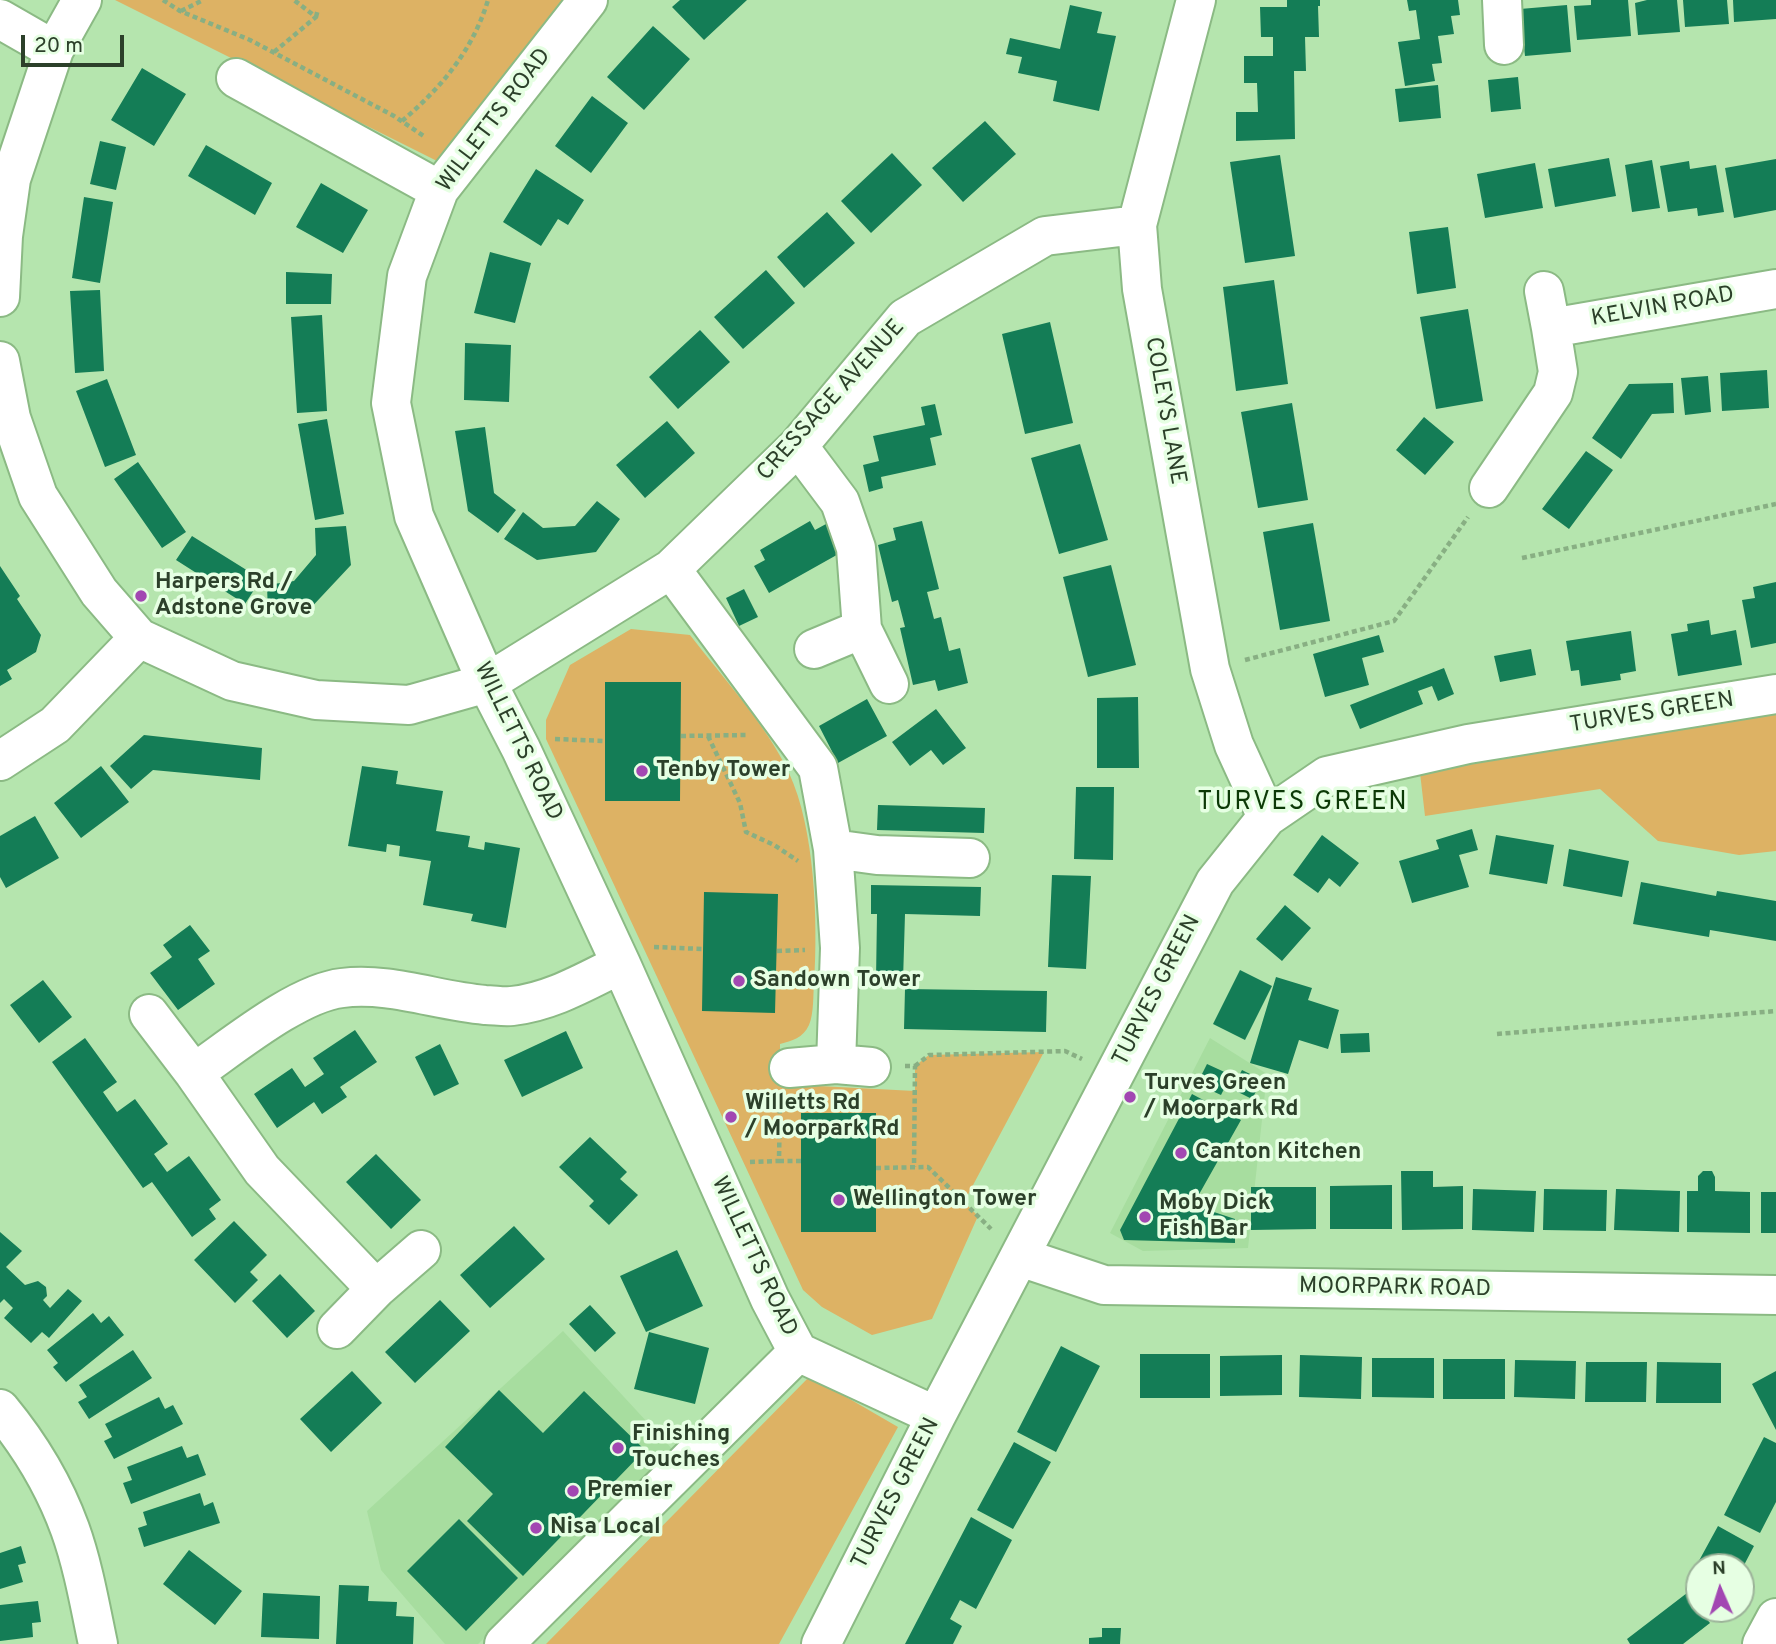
<!DOCTYPE html>
<html>
<head>
<meta charset="utf-8">
<style>
	body { margin:0 }
	#map { position:relative; width:1776px; height:1644px; overflow:hidden; background:#b5e5ae; font-family:Overpass,sans-serif }
	canvas { display:block }
	.north { position:absolute; left:1685px; top:1553px; width:70px; height:70px; box-sizing:border-box; background:#e6ffe3; border:2px solid #9cb399; border-radius:50%; rotate:357deg; font-size:19px; font-weight:700; line-height:28px; text-align:center; color:#2c402a }
	.north::after { content:''; display:block; margin:auto; width:24px; height:32px; background:#a247b2; clip-path:polygon(50% 0,100% 100%,50% 72%,0 100%) }
	.scale { position:absolute; left:21px; top:35px; width:103px; height:32px; box-sizing:border-box; border:4px solid #2c402a; border-top:0; padding-left:9px; font-size:21px; line-height:24px; white-space:nowrap; color:#2c402a; -webkit-text-stroke:5px #e6ffe3; paint-order:stroke }
</style>
</head>
<body>
<div id="map">
<canvas width="1776" height="1644"></canvas>
<div class="north">N</div>
<div class="scale">20 m</div>
</div>
<script>
const ctx = document.querySelector('canvas').getContext('2d');
ctx.lineJoin = 'round';
function fillPath(path, color) { ctx.fillStyle = color; ctx.fill(path, 'evenodd'); }
function strokePath(path, color, width, dash) { ctx.strokeStyle = color; ctx.lineWidth = width; ctx.lineCap = dash ? 'butt' : 'round'; ctx.setLineDash(dash || []); ctx.stroke(path); }
function drawText(font, color, halo, rows, align = 'center') {
  ctx.font = font + ' Overpass,sans-serif'; ctx.lineWidth = 7; ctx.setLineDash([]); ctx.textBaseline = 'middle'; ctx.strokeStyle = halo; ctx.fillStyle = color; for (const [text, x, y, turn = 0] of rows) {
    ctx.save(); ctx.translate(x, y); ctx.rotate((+turn || 0) * Math.PI / 180); ctx.textAlign = isNaN(turn) ? turn : align; if (halo) ctx.strokeText(text, 0, 0); ctx.fillText(text, 0, 0); ctx.restore();
  }
}
fillPath(new Path2D(`
	M1210,1038L1267,1074L1248,1248L1143,1251L1110,1233Z
	M563,1331L673,1450L478,1644H445L381,1570L367,1511Z`), '#a7dd9f');
fillPath(new Path2D(`
	M115,0H566L437,161Z
	M631,629L690,635C723,678 766,724 789,773C815,829 818,921 814,983C813,995 814,1013 809,1025C803,1038 792,1041 780,1044V1084L915,1091V1066L929,1055L1044,1052L964,1202L978,1216L932,1319L872,1335L822,1307L803,1290L546,739V720L570,665Z
	M1776,701V851L1739,855L1658,841L1600,789L1425,816L1419,764Z
	M810,1376L898,1427L779,1644H546Z`), '#ddb264');
fillPath(new Path2D(`
	M680,0H747L704,40L672,7Z
	M1287,0H1320V6H1318L1319,37H1305L1306,71H1294L1295,139L1236,141V112H1258L1257,83H1244V56H1273V37H1261L1260,7H1287Z
	M1407,0H1458L1460,15L1451,16L1454,34L1438,36L1442,63L1432,64L1435,81L1405,86L1398,42L1420,39L1416,10L1409,11Z
	M1591,0H1628L1631,36L1577,40L1574,6L1591,5Z
	M1647,0H1677L1680,32L1638,35L1635,3Z
	M1683,0H1727L1729,24L1685,27Z
	M1733,0H1776V19L1734,22Z
	M1070,5L1102,12L1097,33L1116,36L1099,111L1053,101L1057,81L1018,73L1022,57L1006,54L1010,38L1060,49Z
	M1567,5L1571,52L1525,56L1520,9Z
	M653,26L690,59L644,110L607,77Z
	M142,68L186,94L154,146L111,120Z
	M1518,77L1521,109L1491,112L1488,80Z
	M1438,85L1441,118L1399,122L1395,89Z
	M592,96L628,123L591,173L555,146Z
	M985,121L1016,154L963,202L932,168Z
	M100,141L126,147L116,190L90,184Z
	M206,145L272,183L255,215L188,176Z
	M892,153L922,185L871,233L841,201Z
	M1280,155L1295,256L1245,263L1230,162Z
	M1609,158L1616,196L1555,207L1548,169Z
	M1776,159V210L1734,218L1725,168Z
	M1652,160L1660,208L1632,212L1625,165Z
	M1689,161L1690,169L1716,165L1724,212L1698,216L1697,208L1668,212L1660,166Z
	M1535,163L1543,208L1485,218L1477,174Z
	M536,169L584,200L568,225L558,219L541,246L503,222Z
	M321,183L368,210L343,253L296,227Z
	M84,197L113,202L100,283L72,278Z
	M827,212L855,243L804,288L777,257Z
	M1448,227L1456,288L1417,294L1409,232Z
	M490,252L531,263L515,323L474,313Z
	M766,270L795,303L743,349L714,317Z
	M286,272L332,274L331,304H286Z
	M1274,280L1288,384L1236,391L1223,287Z
	M100,290L104,371L75,373L70,291Z
	M1468,309L1483,401L1436,409L1420,317Z
	M322,315L327,411L297,413L291,317Z
	M1050,322L1073,423L1025,434L1002,334Z
	M700,330L730,362L678,409L649,377Z
	M465,343L511,345L509,402L464,400Z
	M1767,370L1769,408L1722,411L1720,373Z
	M1708,376L1711,412L1685,415L1681,378Z
	M107,379L136,455L105,467L76,391Z
	M1673,383L1674,413L1652,414L1621,459L1592,438L1629,384Z
	M1292,403L1308,500L1258,508L1241,412Z
	M935,404L942,435L930,438L936,465L881,477L883,488L869,492L863,465L879,461L873,436L925,425L921,407Z
	M1424,417L1454,442L1425,475L1396,450Z
	M327,419L344,514L315,520L298,424Z
	M667,421L695,453L645,498L616,465Z
	M485,427L494,493L516,510L498,533L468,511L455,431Z
	M1080,444L1108,540L1059,554L1031,458Z
	M1586,451L1613,470L1569,529L1542,509Z
	M138,462L186,532L162,548L114,479Z
	M597,501L620,519L596,552L537,560L504,539L523,512L543,528L575,526Z
	M810,521L815,530L826,524L842,552L769,593L754,566L765,560L760,550Z
	M922,521L939,589L927,592L934,619L941,617L949,651L960,648L968,683L938,691L935,680L913,685L900,628L905,627L898,600L892,602L878,545L896,540L893,528Z
	M1313,523L1330,621L1280,630L1263,532Z
	M346,526L351,565L306,613L268,615L267,585L294,581L316,555L315,528Z
	M192,536L261,579L245,604L176,560Z
	M1111,565L1136,665L1088,677L1063,577Z
	M0,566L20,596L17,599L41,635L36,652L7,670L12,679L0,686Z
	M1776,582V643L1751,648L1742,600L1755,598L1753,587Z
	M744,589L758,617L739,626L726,598Z
	M1709,620L1711,635L1736,630L1742,665L1678,676L1671,634L1688,631L1687,624Z
	M1631,631L1636,671L1620,674L1621,680L1581,686L1579,670L1571,671L1566,641Z
	M1379,635L1384,652L1362,658L1369,685L1325,697L1313,654Z
	M1531,649L1536,675L1500,682L1494,656Z
	M1444,668L1454,694L1438,701L1432,686L1418,691L1423,704L1360,729L1350,705Z
	M605,682H681L680,801H605Z
	M1138,697L1139,768H1097V698Z
	M867,699L887,736L838,763L819,726Z
	M936,709L966,748L943,765L931,750L910,766L892,742Z
	M144,735L262,748L260,780L153,770L131,789L110,766Z
	M101,766L129,802L81,838L54,803Z
	M362,766L398,771L396,784L443,791L436,831L470,836L468,847L484,850L485,842L520,848L506,928L471,921L473,914L423,905L431,861L399,856L400,846L387,844L386,852L348,846Z
	M1076,787H1114L1113,860L1074,859Z
	M878,805L985,808L984,833L877,830Z
	M35,816L59,858L6,888L0,877V836Z
	M1472,829L1478,850L1459,855L1469,887L1412,903L1399,861L1439,849L1436,840Z
	M1322,835L1359,863L1340,887L1329,878L1318,893L1293,875Z
	M1496,835L1554,845L1547,884L1489,874Z
	M1569,849L1629,861L1622,897L1563,886Z
	M1052,875L1091,876L1086,969L1048,967Z
	M1641,882L1716,896L1717,891L1776,901V941L1710,930L1709,937L1633,924Z
	M871,885L981,887L980,916L905,914L903,981L876,980L877,914H871Z
	M704,892L778,894L775,1013L702,1011Z
	M1285,905L1311,928L1282,961L1256,939Z
	M190,925L210,951L198,959L215,984L178,1010L150,973L172,957L163,945Z
	M1240,970L1272,986L1245,1040L1213,1024Z
	M1276,977L1312,988L1308,1000L1339,1010L1328,1049L1299,1040L1288,1074L1250,1063Z
	M43,980L72,1017L39,1043L10,1005Z
	M905,989L1047,991L1046,1032L904,1029Z
	M355,1030L377,1062L340,1087L347,1097L322,1114L314,1102L277,1128L254,1094L292,1068L305,1087L324,1074L313,1058Z
	M566,1031L583,1068L522,1097L504,1060Z
	M1369,1033L1370,1052L1341,1053L1340,1034Z
	M85,1038L117,1082L103,1092L117,1112L135,1099L168,1144L154,1154L167,1172L189,1156L221,1200L209,1209L216,1219L192,1237L152,1182L143,1188L52,1062Z
	M440,1044L459,1084L434,1096L415,1057Z
	M1207,1064L1231,1075L1221,1095L1197,1084Z
	M1242,1070L1262,1080L1252,1099L1232,1089Z
	M1192,1094L1241,1120L1193,1205L1235,1219V1243L1124,1240L1120,1230Z
	M801,1113H876V1232H801Z
	M590,1137L627,1172L620,1179L638,1195L609,1225L589,1206L594,1201L559,1167Z
	M376,1154L421,1200L391,1229L346,1182Z
	M1401,1171H1433V1187L1463,1186V1229L1402,1230Z
	M1703,1171H1712L1715,1177V1191L1750,1192V1233L1687,1232V1191H1698V1176Z
	M1392,1185V1229H1330V1186Z
	M1251,1187H1316V1229L1251,1230Z
	M1473,1189L1536,1191L1534,1232L1472,1230Z
	M1544,1189L1607,1190L1606,1231L1543,1230Z
	M1616,1189L1680,1191L1679,1232L1614,1230Z
	M1761,1192H1776V1233H1761Z
	M234,1221L267,1255L250,1272L258,1280L235,1303L194,1260Z
	M514,1226L545,1259L490,1308L460,1275Z
	M0,1232L22,1251L6,1267L25,1285L38,1281L46,1287L47,1296L43,1300L50,1308L68,1289L82,1301L49,1338L42,1332L31,1343L4,1318L13,1308L4,1299L0,1303Z
	M677,1250L703,1306L646,1332L620,1276Z
	M280,1274L315,1311L287,1338L252,1301Z
	M440,1300L470,1331L415,1383L385,1352Z
	M590,1305L616,1333L595,1352L569,1324Z
	M93,1313L101,1323L109,1316L124,1335L66,1382L53,1367L58,1363L47,1350Z
	M649,1332L709,1348L695,1404L634,1389Z
	M1061,1346L1100,1366L1056,1452L1017,1432Z
	M133,1350L152,1378L89,1419L78,1402L87,1397L79,1385Z
	M1140,1354H1210V1398H1140Z
	M1282,1355V1395L1220,1396V1356Z
	M1300,1355L1362,1357L1361,1399L1299,1397Z
	M1372,1358H1434V1398L1372,1397Z
	M1443,1359H1505V1399H1443Z
	M1515,1360L1576,1361L1575,1399L1514,1397Z
	M1586,1362H1647L1646,1402H1585Z
	M1657,1362L1721,1363V1403H1656Z
	M352,1371L382,1403L331,1452L300,1419Z
	M1776,1371V1430L1752,1384Z
	M499,1390L543,1433L584,1391L645,1450L523,1576L467,1521L493,1494L445,1447Z
	M159,1397L165,1409L173,1405L183,1424L114,1459L104,1441L112,1437L105,1424Z
	M1764,1437L1776,1443V1502L1760,1533L1724,1515Z
	M1014,1442L1051,1462L1013,1529L977,1510Z
	M182,1446L187,1458L198,1454L206,1475L131,1504L123,1483L132,1480L127,1467Z
	M200,1493L204,1506L213,1502L220,1523L144,1547L138,1528L147,1525L143,1512Z
	M971,1517L1012,1540L976,1609L960,1600L950,1619L962,1626L953,1644H905Z
	M459,1519L518,1578L466,1631L407,1571Z
	M1718,1526L1754,1546L1743,1567H1699V1585L1689,1579Z
	M21,1546L26,1563L18,1565L23,1582L0,1589V1553Z
	M189,1550L242,1591L215,1625L163,1584Z
	M339,1585L369,1586L368,1601L397,1602L396,1616L414,1617L413,1644H336Z
	M263,1593L320,1596L319,1639L261,1637Z
	M1687,1593L1710,1623L1683,1644H1630L1627,1639Z
	M38,1601L41,1622L32,1623L33,1637L0,1641V1605Z
	M1102,1628H1121L1120,1644H1089V1638L1102,1637Z`), '#147d56');
const minor = new Path2D(`
	M588,0L439,190L407,276L391,403L414,516L487,683L521,749L621,964L770,1299L798,1352L936,1416
	M1196,0L1137,225L1142,289L1210,669L1234,745L1267,817
	M1502,0L1504,45
	M0,19L54,50
	M236,78L439,190
	M1544,291L1551,328
	M0,297L3,236L11,179L54,50L82,0
	M0,361L11,418L38,496L99,592L139,638L232,681L316,700L409,705L487,683L671,569L798,446L905,318L1045,236L1137,225
	M798,446L840,502L856,548L862,629L889,684
	M1489,488L1553,393L1558,372L1551,328L1776,289
	M671,569L818,768L833,849L840,948L836,1064L871,1067
	M814,649L862,629
	M0,761L55,725L139,638
	M833,849L877,855L970,858
	M149,1014L194,1073L262,1170L376,1289
	M789,1068L836,1064
	M194,1073C232,1047 297,993 342,988C390,982 437,1001 485,1005C494,1005 503,1007 512,1006C551,1002 586,981 621,964
	M1020,1257L1104,1285L1776,1295
	M337,1329L376,1289L421,1250
	M0,1409C29,1444 54,1485 70,1529C83,1565 90,1606 98,1644
	M504,1644L798,1352
	M821,1644L936,1416L1215,882L1267,817L1327,776L1468,744L1776,694
	M1762,1644L1776,1618`);
strokePath(minor, '#8bba84', 42);
strokePath(new Path2D(`
	M163,0L180,11L250,40L394,116L425,137
	M181,11L203,0
	M316,17L318,9
	M274,52L316,17L294,0
	M402,121C441,88 473,50 488,0
	M1522,558L1776,504
	M1245,660L1394,621L1468,517
	M681,736L748,735
	M708,736L740,803L746,832L774,845L798,861
	M555,739L605,741
	M654,947L703,949
	M777,951L805,950
	M1497,1034L1776,1011
	M905,1066H915L914,1167
	M915,1066L929,1055L1065,1051L1082,1059
	M779,1161H801
	M750,1162L779,1161L780,1101
	M876,1168L928,1167L991,1229`), '#88af83', 4.5, [5, 3.5]);
strokePath(minor, '#fff', 38);
for (const [x, y, r, color] of [
	[141,596,7,"#a247b2"],
	[642,771,7,"#a247b2"],
	[739,981,7,"#a247b2"],
	[1130,1097,7,"#a247b2"],
	[731,1117,7,"#a247b2"],
	[1181,1153,7,"#a247b2"],
	[839,1200,7,"#a247b2"],
	[1145,1217,7,"#a247b2"],
	[618,1448,7,"#a247b2"],
	[573,1491,7,"#a247b2"],
	[536,1528,7,"#a247b2"]
]) { const dot = new Path2D(); dot.arc(x, y, r, 0, 2 * Math.PI); ctx.fillStyle = color; ctx.fill(dot); strokePath(dot, '#e6ffe3', 2.5); }
drawText('23px', '#2c402a', '#e6ffe3', [
	["WILLETTS ROAD",495,121,-53],
	["KELVIN ROAD",1663,308,-10],
	["CRESSAGE AVENUE",832,401,-48],
	["COLEYS LANE",1164,411,80],
	["TURVES GREEN",1652,714,-9],
	["WILLETTS ROAD",517,742,64],
	["TURVES GREEN",1158,991,-63],
	["WILLETTS ROAD",753,1257,65],
	["MOORPARK ROAD",1395,1289,1],
	["TURVES GREEN",897,1494,-63]
]);
drawText('bold 23px', '#2c402a', '#e6ffe3', [
	["Harpers Rd /",155,583],
	["Adstone Grove",155,609],
	["Tenby Tower",656,771],
	["Sandown Tower",753,981],
	["Turves Green",1144,1084],
	["/ Moorpark Rd",1144,1110],
	["Willetts Rd",745,1104],
	["/ Moorpark Rd",745,1130],
	["Canton Kitchen",1195,1153],
	["Wellington Tower",853,1200],
	["Moby Dick",1159,1204],
	["Fish Bar",1159,1230],
	["Finishing",632,1435],
	["Touches",632,1461],
	["Premier",587,1491],
	["Nisa Local",550,1528]
], 'left');
ctx.letterSpacing = '2px';
drawText('26px', '#0c3907', '#e6ffe3', [
	["TURVES GREEN",1303,804]
]);
ctx.letterSpacing = '0px';
</script>
</body>
</html>
